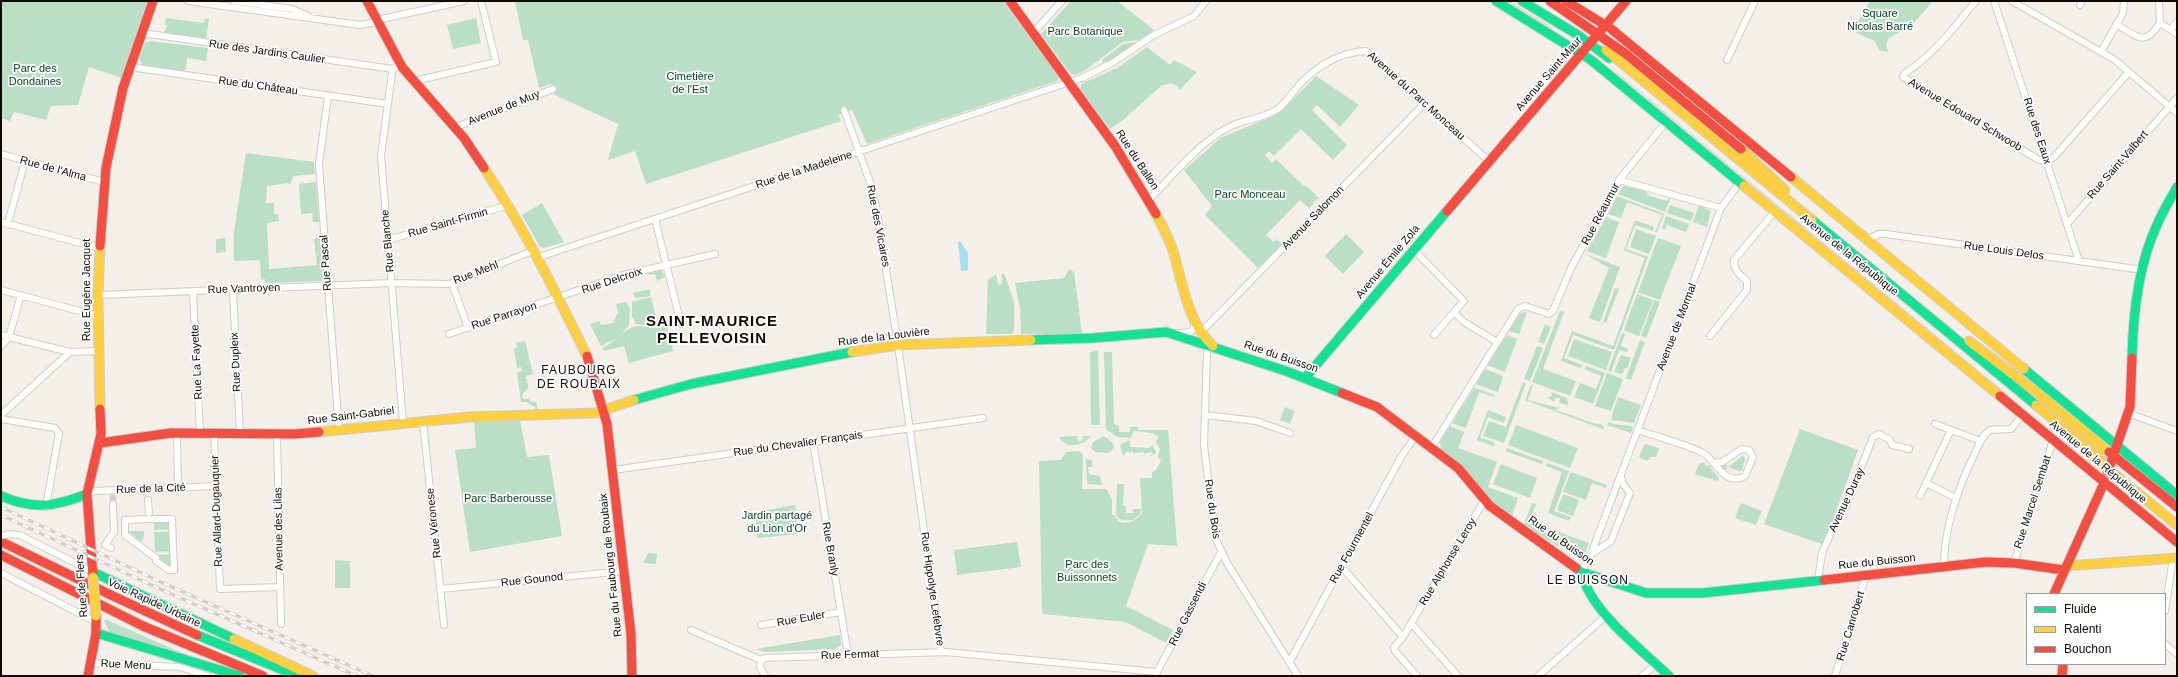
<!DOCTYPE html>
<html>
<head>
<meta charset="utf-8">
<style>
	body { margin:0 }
	#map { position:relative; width:2178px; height:677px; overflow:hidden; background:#f4efe9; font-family:Arial,sans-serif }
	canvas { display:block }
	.frame { position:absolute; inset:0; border:2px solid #0e0b07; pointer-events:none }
	.legend { position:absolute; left:2026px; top:593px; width:140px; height:72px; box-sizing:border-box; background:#fff; border:1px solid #9f9d9c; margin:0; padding:5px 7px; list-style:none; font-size:12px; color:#0e0b07 }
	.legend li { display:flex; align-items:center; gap:8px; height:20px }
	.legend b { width:20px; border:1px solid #9f9d9c }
</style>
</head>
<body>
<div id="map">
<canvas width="2178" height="677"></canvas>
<div class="frame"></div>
<ul class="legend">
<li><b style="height:5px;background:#16e098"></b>Fluide</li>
<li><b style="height:5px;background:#ffcf43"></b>Ralenti</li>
<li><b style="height:5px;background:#f24e42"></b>Bouchon</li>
</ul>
</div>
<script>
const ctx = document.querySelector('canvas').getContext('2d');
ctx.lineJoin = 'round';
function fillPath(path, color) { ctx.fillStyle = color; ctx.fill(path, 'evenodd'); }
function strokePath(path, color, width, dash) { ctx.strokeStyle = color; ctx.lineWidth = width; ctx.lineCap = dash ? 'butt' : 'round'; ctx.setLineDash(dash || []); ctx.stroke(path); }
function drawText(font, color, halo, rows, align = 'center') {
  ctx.font = font + ' Arial,sans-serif'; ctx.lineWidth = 3.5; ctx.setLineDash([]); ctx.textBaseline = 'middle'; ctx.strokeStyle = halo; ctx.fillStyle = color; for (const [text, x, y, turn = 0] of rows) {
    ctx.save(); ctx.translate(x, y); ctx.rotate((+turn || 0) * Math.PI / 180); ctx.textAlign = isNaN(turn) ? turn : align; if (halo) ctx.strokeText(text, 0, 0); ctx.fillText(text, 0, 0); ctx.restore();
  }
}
fillPath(new Path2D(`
	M1,1H149L122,78L89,67L78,105L51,106L46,120L14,112L10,121L1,118Z
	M515,1H1003L1059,77L1057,81L867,144L852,110L839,115L841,121L646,184L635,151L608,160L618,124L553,94L555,93L551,84L539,88L528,40H523Z
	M1071,1H1117L1154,30L1139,40L1123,42L1084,71L1076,75L1071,74L1041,34Z
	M1870,1H1933L1912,25L1889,38L1886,44L1888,52L1879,50L1875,41L1852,31Z
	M166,18L204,23L205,18L209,19L206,39L164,33L167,25H165Z
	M476,18L481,43L453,49L447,25Z
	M150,41L208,48L206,61L187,58L185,71L143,65L139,59L145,43Z
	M1139,42L1103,65L1102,60L1123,44Z
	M1147,47L1170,65L1174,60L1197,72L1180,90C1175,81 1169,83 1161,86L1123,120L1110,129L1081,90V84L1117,68Z
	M1316,76L1359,105L1340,127L1317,105L1312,110L1347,145L1333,160L1301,129L1274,156L1269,151L1265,155L1272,163L1276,159L1303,185L1309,188L1320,199H1317L1309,208L1300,200L1266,235L1273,242L1277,239L1282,244L1258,268L1205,215L1212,206L1184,170L1222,137L1271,117L1283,110Z
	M246,153L314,162L315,174L293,176L290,185L288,183L267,186L266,203H274V214H278L279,221L267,223L269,269L317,265L314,239L320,237L323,281L265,283V279L261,280L260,260L234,261V232Z
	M316,182L319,222H313L312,213L301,214L299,184Z
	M1624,186L1648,191L1647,195L1667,201L1669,197H1671L1665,212L1618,194Z
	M1617,196L1664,214L1657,232H1655L1662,215L1627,202L1621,218L1608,214Z
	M542,203L564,242L544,248L540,247L522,215Z
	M1670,205L1694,213L1691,221L1667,213Z
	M1699,205L1711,211L1707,227L1693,222Z
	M1666,216L1689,224L1686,232L1667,225L1665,230L1662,228Z
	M1606,217L1619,222L1606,258L1587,251Z
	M1635,220L1654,227L1653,231L1635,225L1626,249L1648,257L1614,350L1573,335L1564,358L1582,365L1581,368L1561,361L1572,331L1613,346L1645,258L1624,250Z
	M1636,229L1656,236L1649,254L1630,247Z
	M1346,234L1364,252L1343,274L1325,256Z
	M225,238L226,252L216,253V239Z
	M1658,238L1681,246L1660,300L1638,292Z
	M1585,254L1620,267L1600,322L1589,318L1609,268Z
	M661,269L665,277L657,281L655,274L649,275L648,272Z
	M1069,269L1074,272L1082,334H1021L1020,308L1015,283L1064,278Z
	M1002,273L1005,275L1014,302V331L1012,334H986L988,280L996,274L998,285L1002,284Z
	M1615,288L1619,289L1606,323L1603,322Z
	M650,289V296L635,298L633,293Z
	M1637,294L1653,300L1639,336L1624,330Z
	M651,297L658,326L636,324L632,317V302Z
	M1654,300L1660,302L1646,338L1641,336Z
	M626,302L630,308L629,325L619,337L601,346L590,324L599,321L601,325L613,323L618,312L616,304Z
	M1560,311L1564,312L1543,369L1576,381L1570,396L1532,382Z
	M1525,312H1527L1519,334L1509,331L1519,314Z
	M1545,324L1551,327L1544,344L1538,342Z
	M638,326L659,328L667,326L673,351L629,363L624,346L604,351L602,348C614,343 627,326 638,326Z
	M1622,333L1625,334L1621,346L1628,349L1627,352L1619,350L1611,372L1608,371Z
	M1507,335L1517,339L1505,372L1487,365Z
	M1574,339L1612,352L1606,370L1568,356Z
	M1640,340L1645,342L1631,380L1626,378Z
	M525,341L533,374L526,376L527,382L524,383H528C530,391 524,390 522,396L524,399H529L531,402H536L538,410H535V407L527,402H521L517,372L522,371L521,367L517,368L514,348H517L516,343Z
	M1537,346L1543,348L1530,381L1524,379Z
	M1098,351L1100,425H1091L1090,352Z
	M1104,352H1112L1114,424L1119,426V432H1130V427H1138V430H1168L1177,546L1148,544L1126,606L1173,630L1166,643L1126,622L1042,614L1039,461L1061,460L1066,452L1079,451L1083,455L1082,489H1106L1112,499V515H1115C1119,529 1136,522 1142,513L1140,478H1152V472L1156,470L1161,461L1158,457L1160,449L1156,442L1159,437L1153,433L1133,431L1131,438L1117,437L1106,429Z
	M1621,355L1631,358L1627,368H1625L1622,374L1614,372Z
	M1586,366L1605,373L1593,404L1574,397L1580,383L1596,389L1601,376L1584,369Z
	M1485,369L1503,376L1498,392L1476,384Z
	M1607,373L1623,379L1611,411L1595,406Z
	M1523,382L1526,383L1504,443L1483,436L1489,421L1506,427Z
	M1531,385H1533L1528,400L1559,408L1556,410L1596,424H1600L1605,427L1603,429L1525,400Z
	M1474,388L1495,395L1494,397L1479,392L1466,428L1452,423Z
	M1551,392L1567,398L1568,405L1559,403L1560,398H1555L1554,402L1547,397L1552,396Z
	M1618,397L1641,405L1634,423L1612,420V415Z
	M1285,407L1295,411L1290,424L1280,420Z
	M1488,410L1506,417L1504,423L1488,417L1480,437L1495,443L1493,446L1477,440Z
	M520,420L527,457L549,455L562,536L470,552L455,450L476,448L474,422Z
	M1608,422C1617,426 1624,424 1633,427L1631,433L1607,425Z
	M1516,425L1578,448L1570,468L1508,445Z
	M1450,426L1464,432L1458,448L1497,462L1488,487L1518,498L1512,516L1488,498L1465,469L1441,449L1440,441Z
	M1800,429L1858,450L1824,545L1764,524Z
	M1077,436L1078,441H1082L1083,436H1091C1083,446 1067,450 1059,437Z
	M1104,436L1113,443L1114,448L1108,453L1095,452L1091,448L1093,442Z
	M1127,441H1130V447L1150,448L1153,445L1156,453L1149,457L1153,453L1151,452L1145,454L1143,452L1134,453L1132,451L1130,453L1128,451L1123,456L1120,445Z
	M1646,444L1659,448L1656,457H1651L1647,461L1639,457L1644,445Z
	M1507,448L1543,461L1542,464L1505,451Z
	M1743,455L1745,459L1742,470L1739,471L1728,467L1724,472L1720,466L1725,463L1728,467Z
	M1086,459L1092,460V467H1088L1089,474L1100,476L1102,485L1087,484Z
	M1705,462L1704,463L1706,467L1708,465L1719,478L1718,481L1695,474L1699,464Z
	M1547,463L1569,471L1554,511L1571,517L1569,521L1548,513L1562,472L1546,466Z
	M1501,464L1537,478L1530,498L1493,484Z
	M1571,472L1607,485L1606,488L1592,483L1586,500L1563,492Z
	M1117,484H1124L1123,506H1126V513H1133V509H1141L1140,514L1133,520H1121L1116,515Z
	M1563,494L1579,500L1573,516L1557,510Z
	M1532,503L1536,504L1529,521L1589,543L1585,553C1571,558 1536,533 1524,524Z
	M1741,503L1762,511L1756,525L1735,518Z
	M795,505L798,534L757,538L756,512Z
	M154,521H171V529L154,530Z
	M128,531H144V537L141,542Z
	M154,532H171L172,551L155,552Z
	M1017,542L1021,567L957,575L954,550Z
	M648,553L657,554L656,564L643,563Z
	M172,554V566L168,567L158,560V555Z
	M335,560L350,561V588H335Z
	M104,620H107L198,660L115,634L109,631Z
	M840,635L841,645L835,649L764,652L756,649Z`), '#bbdec7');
fillPath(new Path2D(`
	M960,241L968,253V270L961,271L958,242Z`), '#a6deef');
strokePath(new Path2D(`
	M113,495V504`), '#d2cdc7', 6, [6, 3]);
strokePath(new Path2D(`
	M2100,451L2119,465`), '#d2cdc7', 10, [10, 5]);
strokePath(new Path2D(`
	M1,2L3,1`), '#d2cdc7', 11, [11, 5.5]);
const street = new Path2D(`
	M188,1L360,25L378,22
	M234,1L292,9L308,16
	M1976,1C1954,27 1934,55 1905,73L1903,77L2039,160L2047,161L2054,157L2129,72
	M1994,1L2079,261
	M2012,1L2115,60L2177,113
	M2159,1L2160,23
	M2080,5L2082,1
	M377,20L464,1
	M2160,23L2177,34
	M2116,24C2137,36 2144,48 2160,23
	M2171,29L2177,22
	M142,33L393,69
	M1033,33L1062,1
	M2101,52L2123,13L2124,1
	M1727,60L1755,1
	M401,65L393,69L392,73L381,156L403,422
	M130,67L388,104
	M414,81L496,62L481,1
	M328,96L319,164L339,431
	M844,110L871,185L876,206L898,345L941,652
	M456,127L553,89
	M1,154L104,182
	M1619,180L1721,208
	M1149,200C1173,175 1197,145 1227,128C1243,119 1263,119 1278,109C1288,101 1293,91 1302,82C1320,64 1342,52 1366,51L1489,161
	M655,219L679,316
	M1,222L99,248
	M8,223L25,161
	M2067,224L2177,98
	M388,240L509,205
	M1866,240L1879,234H1886L2143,270
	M1414,250L1464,301L1454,312L1464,322L1497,342
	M539,257L1082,78L1112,63L1154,35L1194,16L1206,1
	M452,283L468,328
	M1,290L98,316
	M233,290L240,434
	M193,292L200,433
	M98,295L391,283L449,284L535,250
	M1201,332L1425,103
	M1178,333L1191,332L1194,327V321
	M449,334L623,275L715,254
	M1,335L70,352L99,351
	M1434,335L1454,312
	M1710,336L1747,290V281C1739,274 1734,271 1734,260L1775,211
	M1209,344L1207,351L1204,445L1215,537L1227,563L1298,676
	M1,346L9,337L21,295
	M2128,413L2177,431
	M1,415L70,352
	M1205,415L1256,421L1290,433
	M1,419L55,428L59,433L46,507
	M423,421L444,625
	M1935,424L1981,441
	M1638,430C1651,435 1696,447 1706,455C1717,464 1727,487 1745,476L1753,457L1749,450L1742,449L1722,462L1713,463
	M177,433L178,488
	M214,433L220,589L280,587
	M277,434L281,624
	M813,442L848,655
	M1432,447L1518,309L1525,306L1549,314L1553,311L1571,268L1619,180L1666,122
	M613,470L983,418
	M1926,483L1956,498
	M87,494L95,491L216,486
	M1920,496L1951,430
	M148,500L149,513
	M149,519H172L174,570H169L156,561V558L125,535V520Z
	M1,537L8,534L20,535L93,572
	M111,548L105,545L114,532L113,504
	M1591,554L1611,541L1630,493L1623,484L1621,476
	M2014,563L2053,440
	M1341,566L1403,637
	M1944,566C1944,527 1958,488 1975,453C1979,445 1982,435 1990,430L2011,429L2023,414
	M1581,572L1591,554L1721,208L1740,182
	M1,573L96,622
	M1818,580L1822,553L1839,515L1846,506L1873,437L1879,434L1890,440L1892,445L1909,449
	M441,589L624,571
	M2165,611L2173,558
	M1411,623L1458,676
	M761,625L841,612
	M691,630L761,660
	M2165,644L2177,654
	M761,660L765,658L946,652L1157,672
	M761,660L760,667L765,676
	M1290,661L1401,457L1416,436
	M91,663L180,667L208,676
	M1156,674L1221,552
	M1417,676L1395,651L1394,647L1403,637L1484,501
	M1538,676L1607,615
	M1642,676L1656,664
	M1835,676L1866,575`);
const fast = new Path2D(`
	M1496,1L1591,60L1744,186
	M1522,1L1578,35L1609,58
	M1812,220L2036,405
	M1031,340L1093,338L1166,332L1286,371L1342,393
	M2132,358C2133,316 2139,263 2157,225C2162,212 2170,200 2177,187
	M2024,369L2177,495
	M1305,378L1447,211
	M634,400L691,384L852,352
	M1,496C34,510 54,507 87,494
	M1576,568L1581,572L1646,593H1703L1824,580
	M93,572L234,639
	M1581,572C1591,612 1640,648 1669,676
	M96,633L240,676
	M197,635L298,676`);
const slow = new Path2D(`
	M1606,50L1812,220
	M1741,149L1785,190
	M484,168C524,228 555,291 587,356
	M1791,177L2024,369
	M1744,186L2000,396
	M1156,214C1162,226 1169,238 1173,251C1183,283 1187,322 1213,346
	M100,246L98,295L100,409
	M1969,341L2039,394L2109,452
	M852,352L898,345L1031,340
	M2036,405L2099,457
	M319,432L469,417L595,413L634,400
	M2092,456L2177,525
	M2066,566L2177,558
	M234,639L313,676`);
const jam = new Path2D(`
	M367,1L402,67L464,138L484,168
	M1010,1L1115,146L1156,214
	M1550,1L1626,54L1741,149
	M1566,1L1610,28L1791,177
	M1447,211L1626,1
	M100,246L106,168L123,88L153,1
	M587,356L607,424L631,634L632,676
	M1342,393L1377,407L1458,468L1490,506L1576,568
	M2000,396L2177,542
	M100,443L171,433L294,434L319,432
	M2109,452L2177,507
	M4,543L113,596L197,635
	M1,555L143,626L263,676
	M93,577L87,494L101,434L100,409
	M1824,580L1986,562L2014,563L2064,570
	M2054,594L2104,483L2130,407L2132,358
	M88,676L96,633V616
	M2062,676L2063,664`);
strokePath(street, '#d1cdc8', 8);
strokePath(fast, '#d1cdc8', 11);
strokePath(slow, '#d1cdc8', 11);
strokePath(jam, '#d1cdc8', 11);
strokePath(street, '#fdfdfc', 6);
strokePath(fast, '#16e098', 9);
strokePath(slow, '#ffcf43', 9);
strokePath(jam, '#f24e42', 9);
strokePath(new Path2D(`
	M1508,1L1552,28
	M1617,73L2177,535`), '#d2d0cf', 1);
const rail = new Path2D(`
	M1,507L163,583L373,676
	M1,515L160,589L357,676`);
strokePath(rail, '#d2d0cf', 3.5);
strokePath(rail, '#fff', 2, [6]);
const slowBridge = new Path2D(`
	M93,577L96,616`);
strokePath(slowBridge, '#d1cdc8', 11, []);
strokePath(slowBridge, '#ffcf43', 9);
drawText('11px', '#074128', '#fff', [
	["Square",1880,14],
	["Nicolas Barré",1880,27],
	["Parc Botanique",1085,32],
	["Parc des",35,69],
	["Dondaines",35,82],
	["Cimetière",690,77],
	["de l'Est",690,90],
	["Parc Monceau",1250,195],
	["Parc Barberousse",508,499],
	["Jardin partagé",777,516],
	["du Lion d'Or",777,529],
	["Parc des",1087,565],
	["Buissonnets",1087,578]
]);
drawText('11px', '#0e0b07', '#fff', [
	["Rue des Jardins Caulier",267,52,8],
	["Avenue Saint-Maur",1549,74,-49],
	["Rue du Château",258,86,8],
	["Avenue du Parc Monceau",1416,96,42],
	["Avenue de Muy",504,108,-22],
	["Avenue Edouard Schwoob",1965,115,31],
	["Rue des Eaux",2037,131,72],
	["Rue du Ballon",1137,160,57],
	["Rue Saint-Valbert",2118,165,-49],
	["Rue de l'Alma",53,169,15],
	["Rue de la Madeleine",804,170,-18],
	["Rue Réaumur",1601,214,-62],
	["Avenue Salomon",1313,218,-46],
	["Rue Saint-Firmin",448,223,-16],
	["Rue des Vicaires",878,226,79],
	["Rue Blanche",388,241,-95],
	["Rue Louis Delos",2004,251,8],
	["Avenue de la République",1849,255,39],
	["Avenue Émile Zola",1388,262,-50],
	["Rue Pascal",326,263,-94],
	["Rue Mehl",476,273,-21],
	["Rue Delcroix",612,281,-18],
	["Rue Vantroyen",244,289,-2],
	["Rue Eugène Jacquet",87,290,-90],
	["Rue Parrayon",504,316,-18],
	["Avenue de Mormal",1677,327,-69],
	["Rue de la Louvière",884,337,-7],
	["Rue du Buisson",1281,357,19],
	["Rue La Fayette",197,362,-93],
	["Rue Dupleix",236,362,-93],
	["Rue Saint-Gabriel",351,416,-7],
	["Rue du Chevalier Français",798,444,-8],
	["Avenue de la République",2098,462,40],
	["Rue de la Cité",151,489,-2],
	["Avenue Duray",1847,500,-65],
	["Rue Marcel Sembat",2033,502,-72],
	["Rue du Bois",1212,509,82],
	["Rue Allard-Dugauquier",217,511,-92],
	["Rue Véronese",434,523,-96],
	["Avenue des Lilas",279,529,-91],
	["Rue du Buisson",1561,541,35],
	["Rue Fourmentel",1352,548,-61],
	["Rue Branly",830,549,80],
	["Rue Alphonse Leroy",1448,562,-59],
	["Rue du Buisson",1877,562,-6],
	["Rue du Faubourg de Roubaix",611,565,-96],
	["Rue Gounod",532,580,-6],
	["Rue de Flers",82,586,-94],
	["Rue Hippolyte Lefebvre",932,589,82],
	["Voie Rapide Urbaine",154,603,25],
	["Rue Gassendi",1188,614,-63],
	["Rue Euler",801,619,-10],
	["Rue Canrobert",1851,626,-73],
	["Rue Fermat",850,655,-2],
	["Rue Menu",126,665,3]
]);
ctx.letterSpacing = '1px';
drawText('12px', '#0e0b07', '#fff', [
	["FAUBOURG",579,371],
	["DE ROUBAIX",579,385],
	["LE BUISSON",1588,581]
]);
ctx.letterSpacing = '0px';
ctx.letterSpacing = '1px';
drawText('bold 15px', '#0e0b07', '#fff', [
	["SAINT-MAURICE",712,322],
	["PELLEVOISIN",712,339]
]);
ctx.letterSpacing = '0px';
</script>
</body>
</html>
